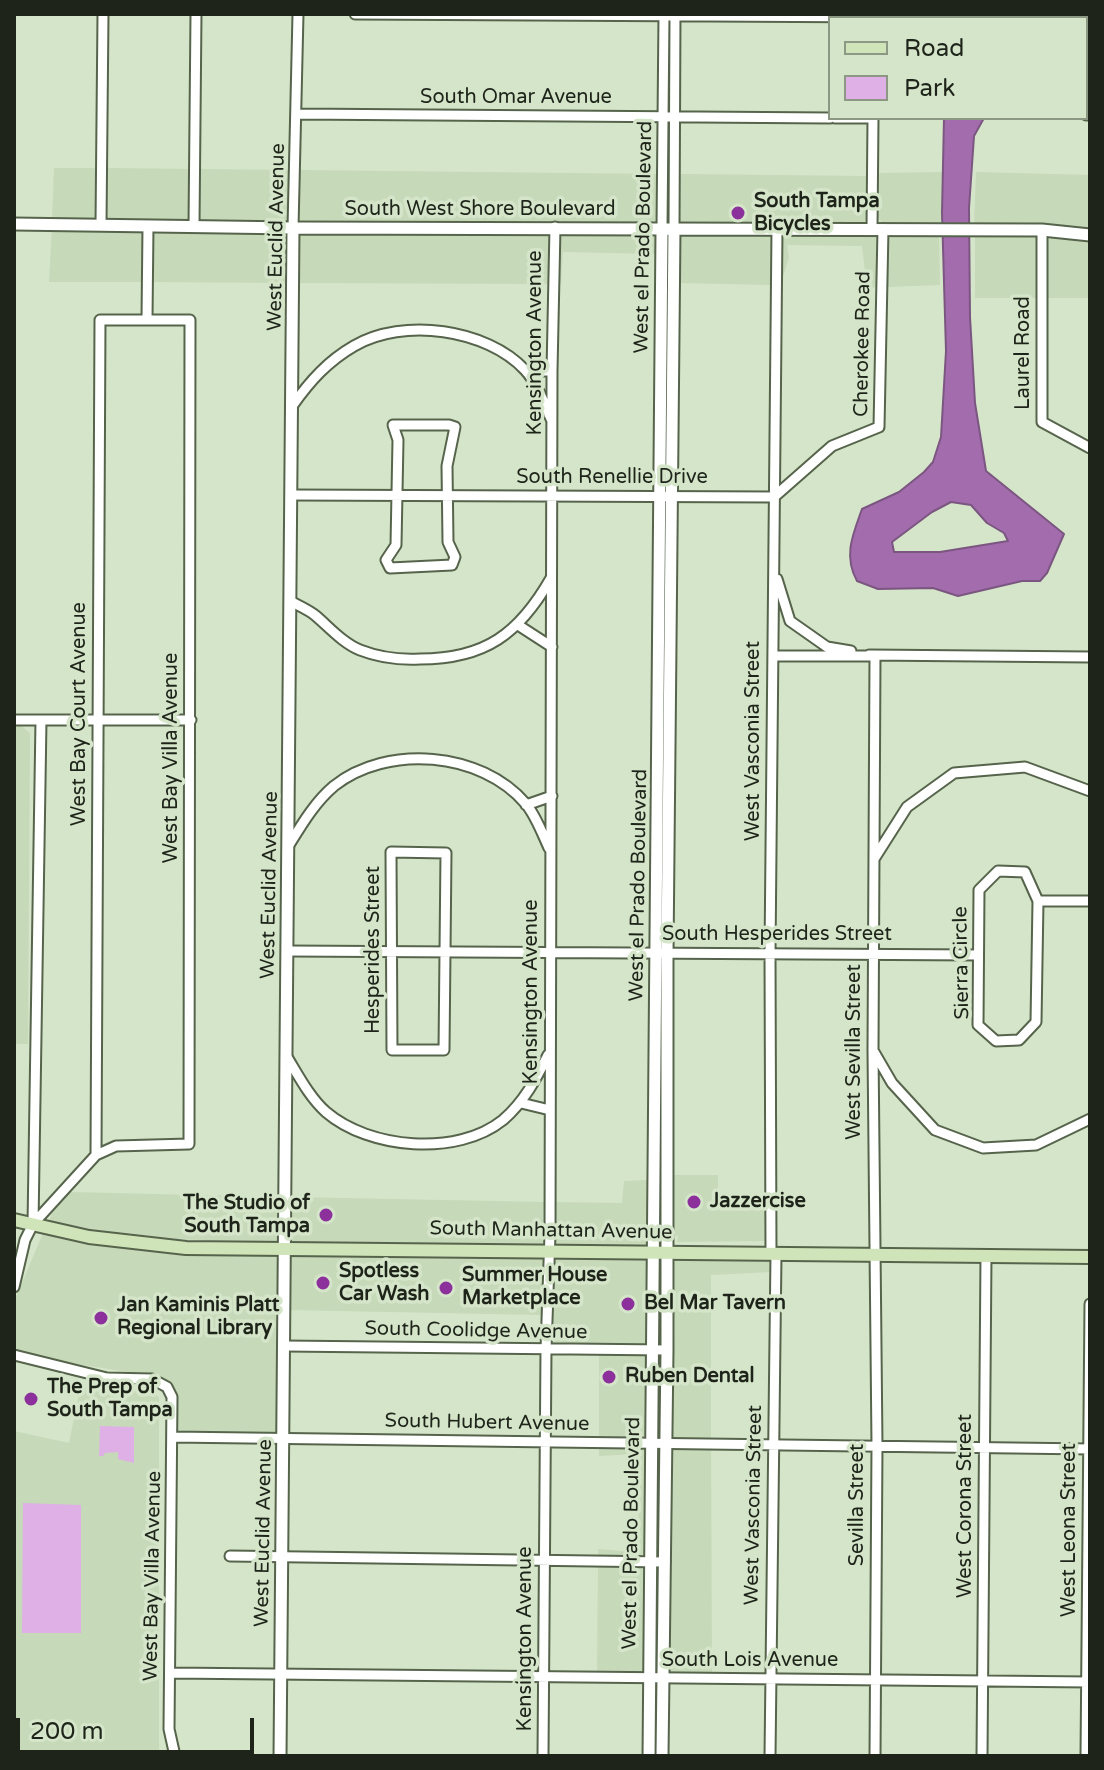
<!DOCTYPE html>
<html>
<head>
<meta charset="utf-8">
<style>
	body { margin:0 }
	#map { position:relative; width:1104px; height:1770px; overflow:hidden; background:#d5e5c9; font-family:"Varela Round",sans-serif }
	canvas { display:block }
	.frame { position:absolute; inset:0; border:16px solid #1e241a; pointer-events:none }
	.legend { position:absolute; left:828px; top:16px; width:260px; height:104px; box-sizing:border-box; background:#d5e5c9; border:2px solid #8c9883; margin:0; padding:10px 14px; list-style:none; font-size:24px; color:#1e241a }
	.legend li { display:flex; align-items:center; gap:16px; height:40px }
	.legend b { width:40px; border:2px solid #8c9883 }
	.scale { position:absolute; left:16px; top:1718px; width:238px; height:36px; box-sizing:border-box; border:4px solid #1e241a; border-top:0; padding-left:10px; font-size:24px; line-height:28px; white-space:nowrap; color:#1e241a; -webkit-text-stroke:6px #d5e5c9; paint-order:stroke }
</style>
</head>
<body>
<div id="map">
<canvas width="1104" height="1770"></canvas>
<div class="frame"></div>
<ul class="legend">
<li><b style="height:10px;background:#d0e4b9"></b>Road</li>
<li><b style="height:22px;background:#deb0e6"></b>Park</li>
</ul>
<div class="scale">200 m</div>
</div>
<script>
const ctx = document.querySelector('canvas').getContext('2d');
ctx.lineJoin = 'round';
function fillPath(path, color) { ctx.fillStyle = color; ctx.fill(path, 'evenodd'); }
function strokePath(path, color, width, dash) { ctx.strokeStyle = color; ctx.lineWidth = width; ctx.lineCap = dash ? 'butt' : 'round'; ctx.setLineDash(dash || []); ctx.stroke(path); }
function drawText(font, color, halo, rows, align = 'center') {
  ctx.font = font + ' "Varela Round",sans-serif'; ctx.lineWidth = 7; ctx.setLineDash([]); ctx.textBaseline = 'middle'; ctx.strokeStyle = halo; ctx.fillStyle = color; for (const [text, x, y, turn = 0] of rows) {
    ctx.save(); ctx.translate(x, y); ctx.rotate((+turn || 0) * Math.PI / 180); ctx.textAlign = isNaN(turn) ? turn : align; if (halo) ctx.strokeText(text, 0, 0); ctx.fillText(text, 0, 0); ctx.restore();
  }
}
fillPath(new Path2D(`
	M54,168H97V220H52Z
	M106,168L190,169L189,221L106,220Z
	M199,169L291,170L289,223L199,222Z
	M300,170L658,174V224H298Z
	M945,172L944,222L884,224L876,216V173Z
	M976,172L1090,175V230L974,225Z
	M679,174L868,176L867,217L863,224H679Z
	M52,228L143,230V282H49Z
	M153,230L289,232V283L152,282Z
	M551,231L550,284L298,283V232Z
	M560,231L658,233V254L563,252L561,284H559Z
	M678,233H773L772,285L678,283Z
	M782,233H873L878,241L877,287L867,288L862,246L787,245L789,257L781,283Z
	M893,234H939L940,285L886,287L887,240Z
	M975,234H1037V298H975Z
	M1047,235L1090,239V298H1047Z
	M14,724H19L30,733L28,1044H14Z
	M669,1175H718V1198L766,1200L765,1241L677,1242L678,1236L672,1235L673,1194L669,1187Z
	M648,1180L647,1247H552L553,1202L622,1203L624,1181Z
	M68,1192L281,1197L280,1243L121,1237L48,1223L54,1208Z
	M290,1197L544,1202L543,1247L289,1244Z
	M44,1231L280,1251L279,1434L177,1432L176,1393L162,1377L56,1361L14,1351L16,1297Z
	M289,1252L543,1255L542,1315L289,1310Z
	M552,1255L647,1256V1346L551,1345Z
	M672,1256L771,1258V1272L711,1275V1439H671Z
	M599,1354L647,1355V1439L599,1438Z
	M81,1384L104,1389L153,1390L159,1398V1756H14V1431L69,1443Z
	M599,1446L647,1447L644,1558L598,1557V1549L634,1552L638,1548L639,1457L635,1454L599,1456Z
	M671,1447L711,1448L712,1675H668Z
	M598,1565L644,1566V1674H597Z`), '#c6d9b8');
fillPath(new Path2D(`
	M100,1426L134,1427V1463L118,1459V1452L105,1453L103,1456H99Z
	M23,1503L81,1505V1633H22Z`), '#deb0e6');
const water = new Path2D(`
	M944,118H984L974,136L969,208L970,317L975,403L986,471L1064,534L1047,573L1040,581H1022L958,596L933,588L878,589L857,581C843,556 853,534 862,509L899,492L924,472L933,462L941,437L946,351L942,213ZM951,502L971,505L987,523L1004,533L1008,541L940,552H894L892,542L932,512Z`);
fillPath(water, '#a36cad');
strokePath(water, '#7b5681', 2);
const minor = new Path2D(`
	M355,14L885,17
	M297,114L830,118
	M1086,115H1090
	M835,118H873
	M101,224L103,14
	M194,225L196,14
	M293,228L298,14
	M662,229L664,14
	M674,229L675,14
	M872,229L873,118
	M1042,230V422L1090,448
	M147,319L148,226
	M526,371H552
	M293,405C310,381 328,361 354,346C403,317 487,329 525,370C537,383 544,403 551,419
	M393,425H449L455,427L447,466L448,542L455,557L452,565L390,568L386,560L396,545L398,440Z
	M291,495L774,497L832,446L879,427L883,229
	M777,579L790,621L827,647L851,651
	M290,601C299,606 309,610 316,616C330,628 343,643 360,650C378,657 401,660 420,659C485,659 519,634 551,578
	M518,625L552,647
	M869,655L1090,657
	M773,656H875L873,1050L877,1445L875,1756
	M14,720H191
	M526,805L552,796
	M289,845C302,824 315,802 334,786C387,744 481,751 526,804C536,816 542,833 549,848
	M391,852L446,853L444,1050H392Z
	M874,859L907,807L954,773L1025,767L1090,791
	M998,871L1025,872L1038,901L1036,1022L1019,1040L996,1041L978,1025L979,890Z
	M1038,901H1090
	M288,951L978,955
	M874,1052L892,1083L935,1130L983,1148L1036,1145L1090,1119
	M287,1057C298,1075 310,1098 326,1112C369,1149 457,1157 503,1120C524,1102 536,1079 548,1055
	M521,1103L550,1110
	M33,1224L96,1155L100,320H190L189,1144L116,1146L96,1155
	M771,1254L770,953L777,229
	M14,1287L25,1240L33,1224L41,720
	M284,1346L667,1350
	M14,1355L107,1378L152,1379L167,1387L172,1397L169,1729L175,1756
	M172,1437L1090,1449
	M230,1556L665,1562
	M170,1673L1090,1682
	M543,1756L546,1349L550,1234L552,371L555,227
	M770,1756L776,1254
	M982,1756L986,1256
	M1086,1756L1090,1304`);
const tertiary = new Path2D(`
	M14,224L293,228L1042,230L1090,235
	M280,1756L293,228
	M649,1756L662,229
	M662,1756L667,1350V953L674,229`);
const secondary = new Path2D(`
	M14,1220L89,1237L186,1248L1090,1257`);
strokePath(minor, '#56644c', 13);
strokePath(tertiary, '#56644c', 15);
strokePath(secondary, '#56644c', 16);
strokePath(minor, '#fff', 9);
strokePath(tertiary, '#fff', 11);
strokePath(secondary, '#d0e4b9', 12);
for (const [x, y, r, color] of [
	[738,213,8,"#8c319c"],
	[694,1202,8,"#8c319c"],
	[326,1215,8,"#8c319c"],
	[323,1283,8,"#8c319c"],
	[446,1288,8,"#8c319c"],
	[628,1304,8,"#8c319c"],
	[101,1318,8,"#8c319c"],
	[609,1377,8,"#8c319c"],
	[31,1399,8,"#8c319c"]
]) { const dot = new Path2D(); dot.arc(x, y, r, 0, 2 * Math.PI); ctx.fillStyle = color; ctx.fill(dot); strokePath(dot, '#d5e5c9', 3); }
drawText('20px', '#1e241a', '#d5e5c9', [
	["South Omar Avenue",516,98],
	["South West Shore Boulevard",480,210],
	["West Euclid Avenue",277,237,-89],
	["West el Prado Boulevard",644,237,-89],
	["Kensington Avenue",536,343,-90],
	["Cherokee Road",863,344,-89],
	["Laurel Road",1024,353,-90],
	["South Renellie Drive",612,478],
	["West Bay Court Avenue",80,714,-90],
	["West Vasconia Street",754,741,-90],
	["West Bay Villa Avenue",172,758,-90],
	["West Euclid Avenue",270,885,-89],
	["West el Prado Boulevard",639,885,-89],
	["South Hesperides Street",777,935],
	["Hesperides Street",374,950,-90],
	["Sierra Circle",962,963,-91],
	["Kensington Avenue",532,992,-90],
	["West Sevilla Street",855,1052,-90],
	["South Manhattan Avenue",551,1231,1],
	["South Coolidge Avenue",476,1331,1],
	["South Hubert Avenue",487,1423,1],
	["West Vasconia Street",754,1505,-89],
	["Sevilla Street",858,1505,-90],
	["West Corona Street",966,1506,-90],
	["West Leona Street",1070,1530,-90],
	["West Euclid Avenue",264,1533,-89],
	["West el Prado Boulevard",632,1533,-89],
	["West Bay Villa Avenue",153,1576,-89],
	["Kensington Avenue",526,1639,-90],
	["South Lois Avenue",750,1661]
]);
drawText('bold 20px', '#1e241a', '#d5e5c9', [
	["South Tampa",754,202],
	["Bicycles",754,225],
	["Jazzercise",710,1202],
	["The Studio of",310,1204,"right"],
	["South Tampa",310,1227,"right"],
	["Spotless",339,1272],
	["Car Wash",339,1295],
	["Summer House",462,1276],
	["Marketplace",462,1299],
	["Bel Mar Tavern",644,1304],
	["Jan Kaminis Platt",117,1306],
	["Regional Library",117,1329],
	["Ruben Dental",625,1377],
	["The Prep of",47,1388],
	["South Tampa",47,1411]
], 'left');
</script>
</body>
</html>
